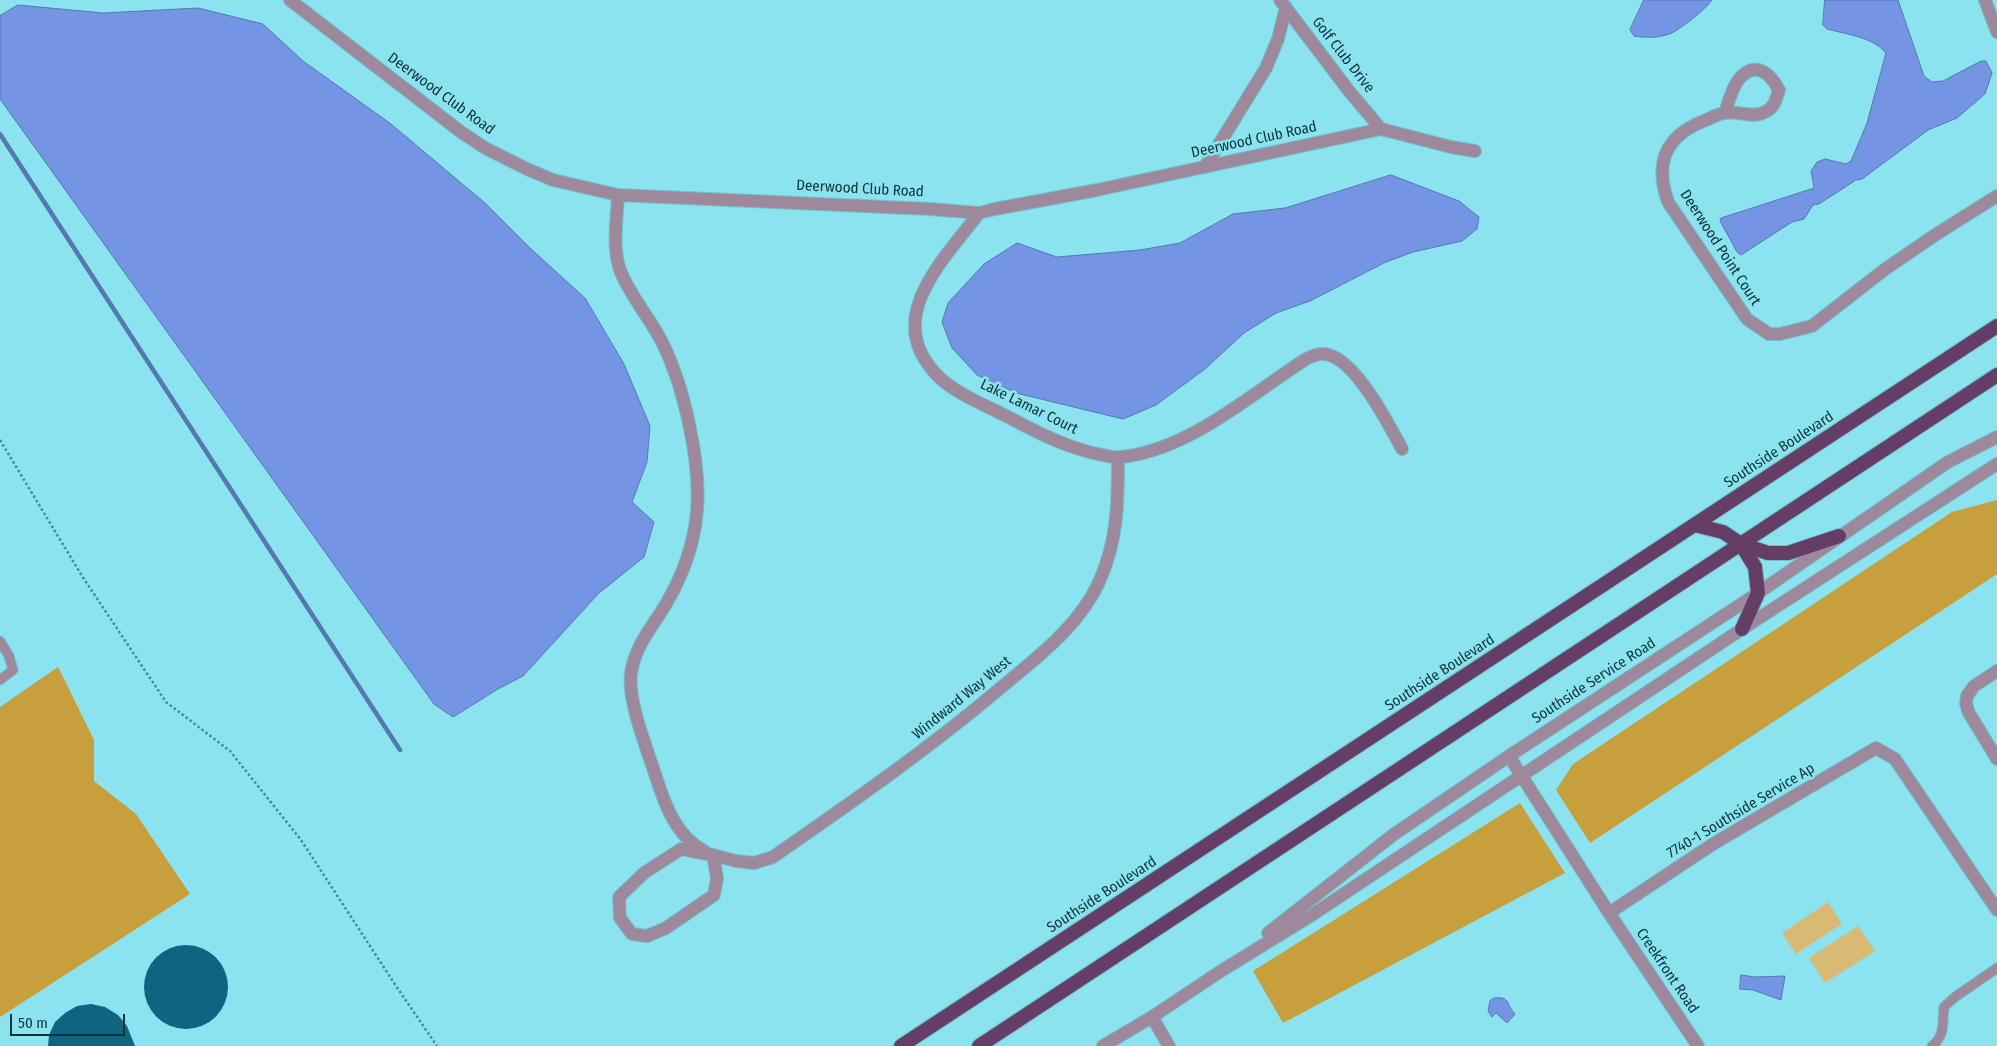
<!DOCTYPE html>
<html>
<head>
<meta charset="utf-8">
<style>
	body { margin:0 }
	#map { position:relative; width:1997px; height:1046px; overflow:hidden; background:#8be3ef; font-family:"Fira Sans Condensed",sans-serif }
	canvas { display:block }
	.scale { position:absolute; left:10px; top:1014px; width:115px; height:22px; box-sizing:border-box; border:2px solid #0c3337; border-top:0; padding-left:6px; font-size:15px; line-height:18px; white-space:nowrap; color:#0c3337; -webkit-text-stroke:4px #8be3ef; paint-order:stroke }
</style>
</head>
<body>
<div id="map">
<canvas width="1997" height="1046"></canvas>
<div class="scale">50 m</div>
</div>
<script>
const ctx = document.querySelector('canvas').getContext('2d');
ctx.lineJoin = 'round';
function fillPath(path, color) { ctx.fillStyle = color; ctx.fill(path, 'evenodd'); }
function strokePath(path, color, width, dash) { ctx.strokeStyle = color; ctx.lineWidth = width; ctx.lineCap = dash ? 'butt' : 'round'; ctx.setLineDash(dash || []); ctx.stroke(path); }
function drawText(font, color, halo, rows, align = 'center') {
  ctx.font = font + ' "Fira Sans Condensed",sans-serif'; ctx.lineWidth = 5; ctx.setLineDash([]); ctx.textBaseline = 'middle'; ctx.strokeStyle = halo; ctx.fillStyle = color; for (const [text, x, y, turn = 0] of rows) {
    ctx.save(); ctx.translate(x, y); ctx.rotate((+turn || 0) * Math.PI / 180); ctx.textAlign = isNaN(turn) ? turn : align; if (halo) ctx.strokeText(text, 0, 0); ctx.fillText(text, 0, 0); ctx.restore();
  }
}
fillPath(new Path2D(`
	M1828,902L1842,924L1796,954L1782,933Z
	M1858,926L1875,951L1825,983L1809,958Z`), '#d9ba74');
fillPath(new Path2D(`
	M1997,500V574L1590,843L1556,790L1573,764L1952,512Z
	M58,667L94,740V781L136,814L190,894L0,1017V707Z
	M1520,803L1565,873L1283,1023L1253,971Z`), '#c79f3d');
const water = new Path2D(`
	M1644,0H1712C1706,9 1679,31 1669,34C1658,38 1646,38 1634,36L1630,30Z
	M1825,0H1898L1924,76L1932,82L1943,81L1981,61H1986L1992,73L1985,94L1957,118L1928,130L1862,179L1856,180L1819,204L1813,205L1804,219L1792,222L1741,255L1737,252L1720,221L1721,218L1814,188L1811,171L1817,162L1825,159L1846,164L1851,161L1867,123L1886,53C1873,37 1845,34 1827,29L1823,25Z
	M18,5L103,13L198,8L263,24L303,61L391,124L485,203L530,248L585,298L624,364L650,426L647,462L632,502L654,522L644,557L599,593L523,676L498,689L453,717L434,704L0,99V16Z
	M1391,175L1459,201L1479,217L1477,229L1462,241L1413,252L1386,262L1310,301L1276,313L1244,333L1205,369L1156,405L1123,419L1016,393L977,375L952,348L942,322L948,303L984,264L1017,243L1057,257L1140,250L1180,243L1233,214L1285,208Z
	M1741,975L1755,977L1785,976L1781,1000L1753,990L1740,989Z
	M1494,998C1511,996 1506,1005 1515,1014L1507,1023L1496,1013L1492,1017L1488,1011L1490,1001Z`);
fillPath(water, '#7495e4');
strokePath(water, '#5578b0', 1);
strokePath(new Path2D(`
	M0,134L400,750`), '#5578b0', 4.5);
fillPath(new Path2D(`
	M144 987a42 42 0 1 1 84 0a42 42 0 1 1-84 0Z
	M91,1004L105,1007L118,1015L127,1026L135,1046H48L49,1035L55,1022L65,1013L77,1006Z`), '#0f6581');
const service = new Path2D(`
	M0,641L9,656L13,670L0,680
	M1932,1046C1946,1035 1942,1022 1944,1007L1955,997L1997,968`);
const minor = new Path2D(`
	M290,0L461,132L485,148L527,169L553,180L618,195L930,209L979,213L995,209L1097,190L1381,129L1451,147L1475,151
	M1280,0L1349,91L1381,129
	M1985,0L1997,32
	M1725,113C1728,103 1732,88 1739,79C1755,60 1770,73 1779,90C1776,99 1775,107 1765,112C1752,119 1737,110 1724,113C1718,114 1711,118 1706,120C1666,135 1654,162 1668,202L1747,319L1769,334H1780L1812,326L1884,270L1935,235L1997,196
	M1205,167L1266,68L1278,39L1286,7
	M618,195C617,219 612,247 620,270C630,296 650,318 662,342C684,386 701,462 697,511C694,545 683,575 666,604C653,626 634,647 631,674C627,699 648,752 656,777C665,805 676,836 704,851
	M979,213C942,262 879,321 941,379C960,396 992,408 1014,420C1042,435 1071,449 1102,455C1108,456 1115,458 1121,457C1189,450 1250,395 1306,359C1311,357 1316,354 1321,354C1352,351 1389,425 1402,449
	M1997,671L1974,686L1967,696L1966,704L1969,713L1997,759
	M1509,756L1609,913L1698,1046
	M713,855L717,878L714,895L666,928L647,936L632,934L620,918L619,897L644,873L681,849L713,855L736,861L754,863L773,857C852,802 930,748 1004,685C1039,656 1081,624 1100,580C1118,538 1118,502 1118,458
	M1609,913L1713,844L1876,748L1895,759L1997,910
	M1268,933L1393,835L1509,756L1758,593L1948,462L1997,437
	M1152,1017L1169,1046
	M1103,1046L1152,1017L1221,971L1312,915L1742,629L1997,464`);
const trunk = new Path2D(`
	M1695,525L1723,532L1741,544L1768,553H1788L1839,536
	M1741,544L1755,567L1758,593L1742,629
	M901,1046L1997,326
	M979,1046L1997,375`);
strokePath(service, '#72c0ca', 11);
strokePath(minor, '#72c0ca', 14);
strokePath(trunk, '#72c0ca', 16);
strokePath(new Path2D(`
	M0,440L82,576L166,702L230,751L301,840L396,986L437,1046`), '#4b8a92', 2.5, [2.5, 2.5]);
strokePath(service, '#9d889c', 9);
strokePath(minor, '#9d889c', 12);
strokePath(trunk, '#653e66', 14);
drawText('15px', '#0c3337', '#8be3ef', [
	["Golf Club Drive",1343,55,52],
	["Deerwood Club Road",441,94,36],
	["Deerwood Club Road",1254,140,-12],
	["Deerwood Club Road",860,189,3],
	["Deerwood Point Court",1720,248,57],
	["Lake Lamar Court",1029,407,26],
	["Southside Boulevard",1779,450,-33],
	["Southside Boulevard",1440,673,-33],
	["Southside Service Road",1594,681,-33],
	["Windward Way West",962,698,-39],
	["7740-1 Southside Service Ap",1741,811,-31],
	["Southside Boulevard",1102,895,-33],
	["Creekfront Road",1667,971,56]
]);
</script>
</body>
</html>
